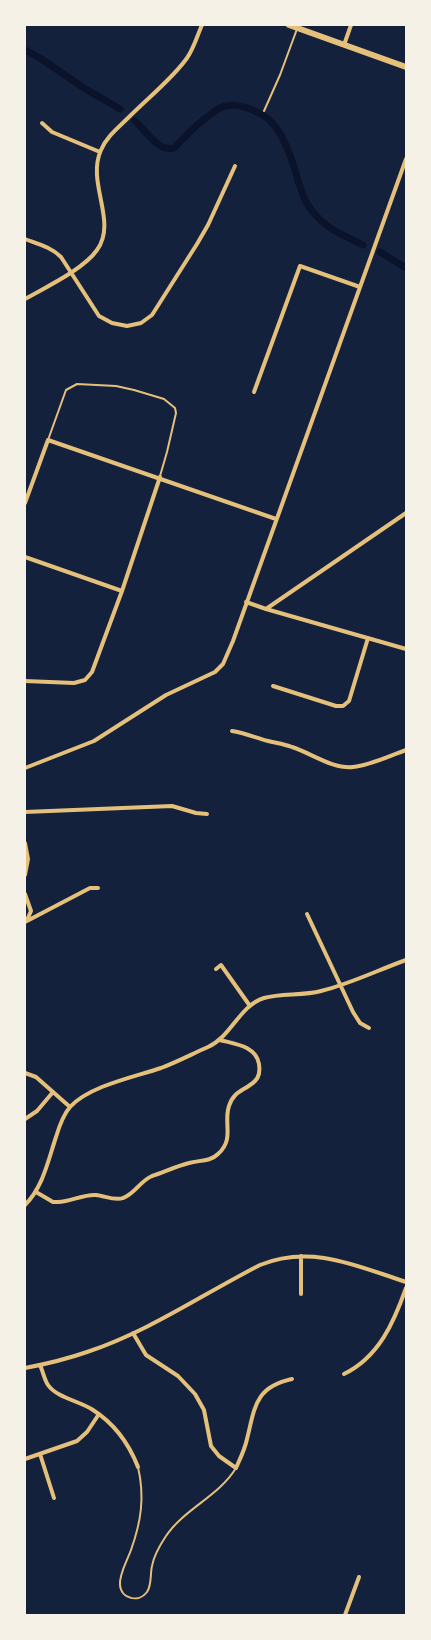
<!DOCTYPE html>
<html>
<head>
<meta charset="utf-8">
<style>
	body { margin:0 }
	#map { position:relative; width:431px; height:1640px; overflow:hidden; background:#14213d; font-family:Helvetica,sans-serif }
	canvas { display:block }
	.frame { position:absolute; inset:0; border:26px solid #f6f1e7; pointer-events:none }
</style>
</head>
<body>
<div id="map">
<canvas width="431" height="1640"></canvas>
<div class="frame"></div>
</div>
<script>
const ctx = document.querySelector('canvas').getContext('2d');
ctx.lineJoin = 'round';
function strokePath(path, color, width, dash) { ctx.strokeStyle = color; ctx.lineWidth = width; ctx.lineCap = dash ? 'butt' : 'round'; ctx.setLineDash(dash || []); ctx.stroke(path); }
strokePath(new Path2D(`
	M25,50L40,58L84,88L120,109
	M135,121C146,130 157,152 174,148C186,136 196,124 210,115C213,113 216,109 220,108C236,100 264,112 275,126C282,135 287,147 291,158C298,176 300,197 313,212C329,231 342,234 363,245
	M380,252L406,268`), '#0b132b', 7);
strokePath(new Path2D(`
	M264,111L280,75L297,29
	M48,440L66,390L77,384L116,386L134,390L164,399L175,408L176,413L167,452L160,476
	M138,1467C145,1497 141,1522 131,1550C127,1561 119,1574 120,1585C121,1599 139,1603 147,1592C152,1585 150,1574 152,1566C154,1555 160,1545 166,1536C184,1509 219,1496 236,1468`), '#e5c07b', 2);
strokePath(new Path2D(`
	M344,45L351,25
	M42,123L52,132L100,152
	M25,239C38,244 51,247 61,257L99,316L112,323L127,326L141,323L152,315L197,244L208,225L235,166
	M25,299C46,287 84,269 97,250C118,221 86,183 101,150C107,136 119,127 130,116C148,98 173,78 187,58C194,48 197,36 202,25
	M254,392L300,266L360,287
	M25,503L48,440L276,519
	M25,557L122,591
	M246,602L266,609L406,649
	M266,609L406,513
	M25,681L74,683L85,680L92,672L122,591L160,477
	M273,686L336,706H343L349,701L368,638
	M232,731C245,733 256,738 268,741C276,743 284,744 292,747C311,753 332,769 353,767C371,765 389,756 406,750
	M25,768L94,741L166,695L215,672L223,664L233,641L406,159
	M25,812L172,806L196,813L207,814
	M25,843L28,859L25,875
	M25,894L31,911L27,920
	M307,914L353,1012L360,1023L369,1028
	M25,922L90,888H98
	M216,969L221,965L250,1006
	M25,1073L36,1077L70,1107
	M25,1119L37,1111L53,1092
	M36,1192L53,1202H58C71,1202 83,1194 96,1195C105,1196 115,1201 123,1198C135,1194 140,1181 152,1176C164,1172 177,1166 189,1163C199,1160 210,1162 218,1154C235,1139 223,1123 229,1106C234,1090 245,1091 255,1081C259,1077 260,1070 259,1064C256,1046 235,1044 220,1040
	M25,1205C43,1187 48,1161 56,1137C59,1127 63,1115 70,1107C89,1086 134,1077 161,1068C177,1062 192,1054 208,1047C232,1036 239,1006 264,998C282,993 302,996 321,991C350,984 378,970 406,960
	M301,1256V1294
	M133,1333L146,1355L178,1376L195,1394L204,1410L211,1446L219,1456L236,1468C240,1459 245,1449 247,1439C255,1407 255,1387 292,1379
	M40,1365C43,1371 44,1379 48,1385C57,1398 80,1401 93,1410C115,1424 129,1444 138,1467
	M25,1368C46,1364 67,1359 87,1352C148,1332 203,1294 260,1265C311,1244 357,1266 406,1282
	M344,1374C379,1357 394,1322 406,1288
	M40,1454L54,1498
	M25,1459L77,1441L87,1432L99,1414
	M345,1615L359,1577`), '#e5c07b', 4);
strokePath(new Path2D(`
	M289,25L406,67`), '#e5c07b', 6);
</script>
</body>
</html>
